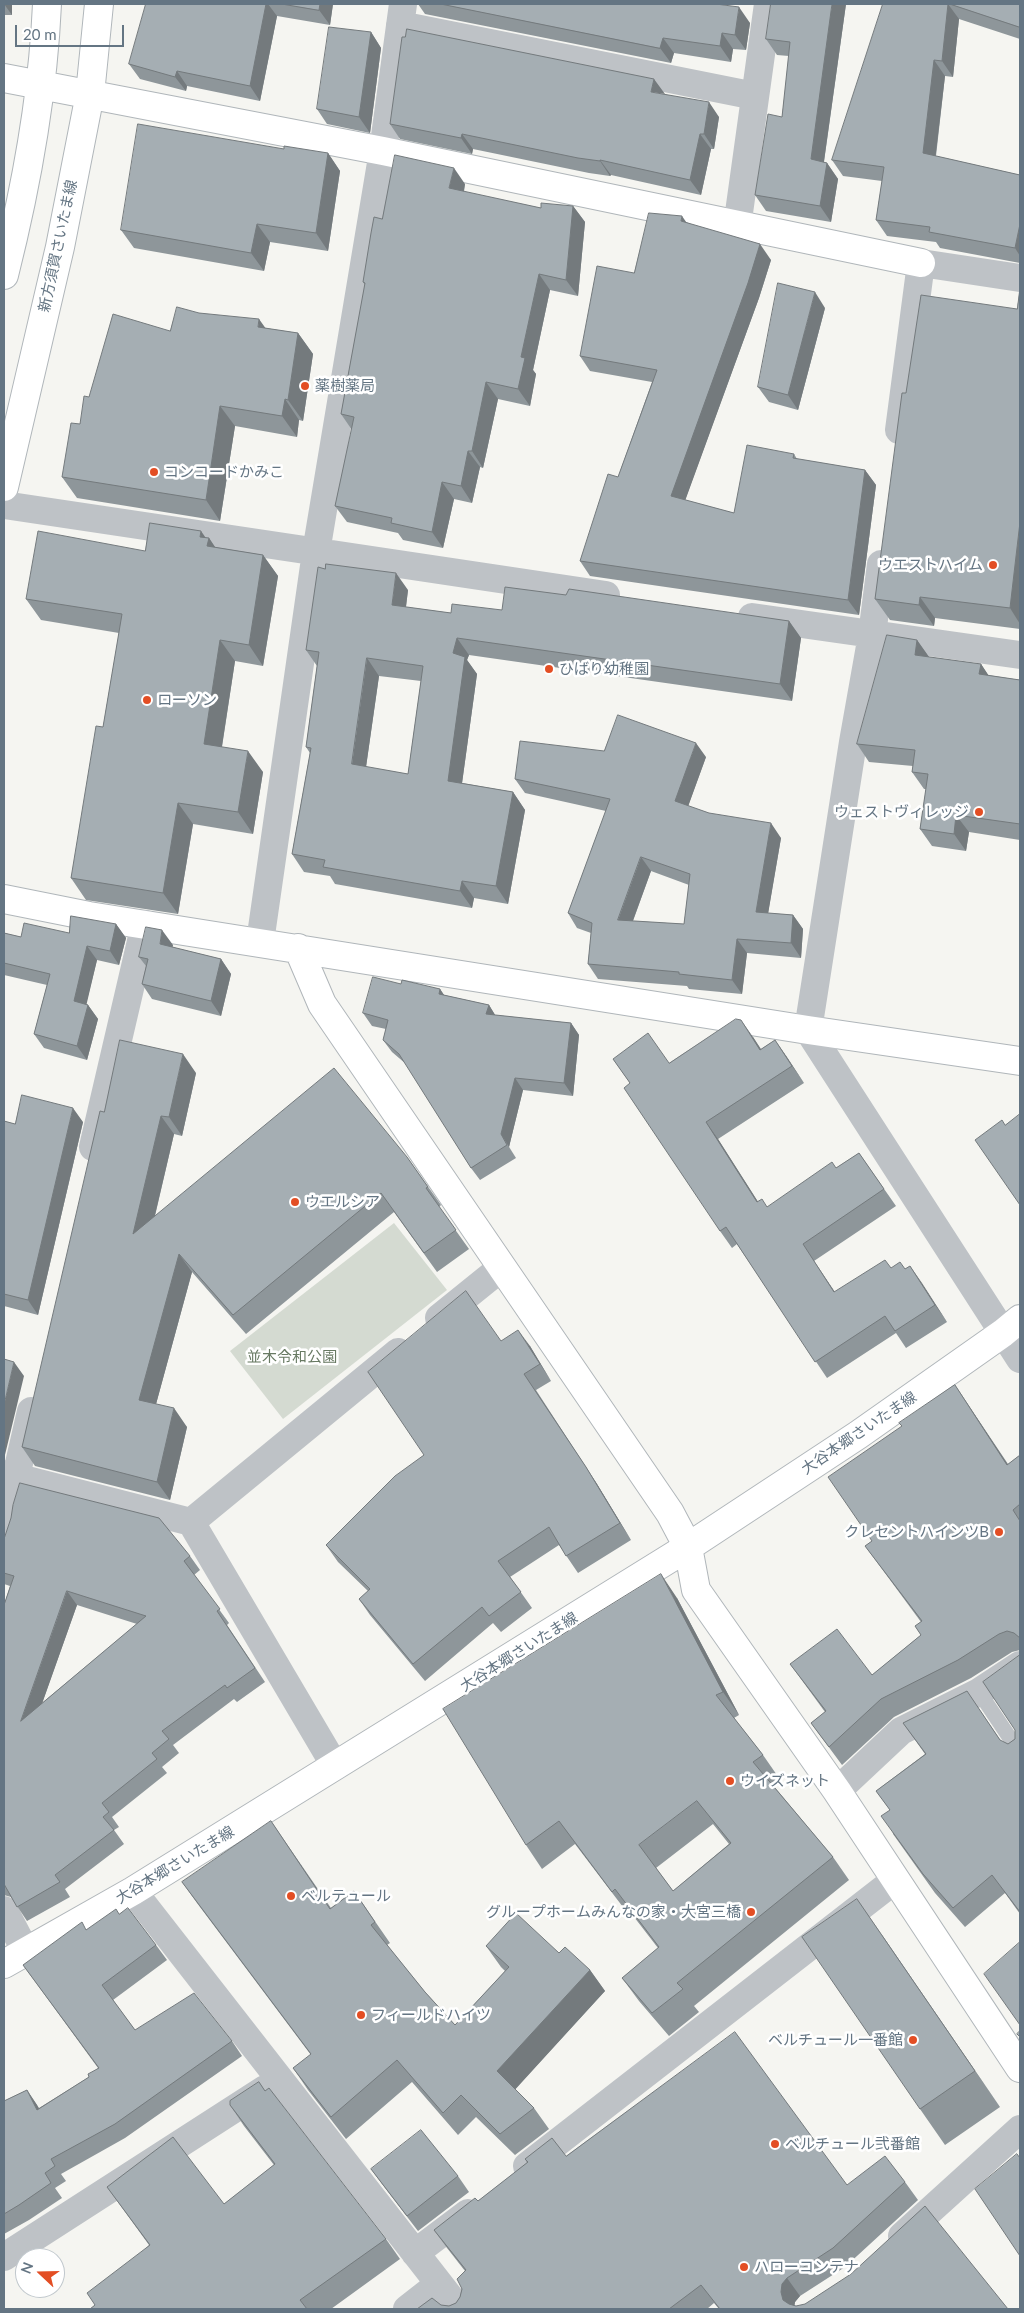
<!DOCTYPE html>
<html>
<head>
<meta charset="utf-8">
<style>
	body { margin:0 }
	#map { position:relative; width:1024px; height:2313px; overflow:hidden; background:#f5f5f1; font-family:Lato,sans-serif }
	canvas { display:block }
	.frame { position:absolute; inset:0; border:5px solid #647583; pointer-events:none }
	.north { position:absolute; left:15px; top:2248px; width:50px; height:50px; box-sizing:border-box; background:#fff; border:1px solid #c1c8cd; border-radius:50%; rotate:291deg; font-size:14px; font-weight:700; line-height:20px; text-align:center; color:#647583 }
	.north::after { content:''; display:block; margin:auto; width:18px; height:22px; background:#e34e24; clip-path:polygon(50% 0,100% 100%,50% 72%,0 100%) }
	.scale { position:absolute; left:15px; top:25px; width:109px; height:22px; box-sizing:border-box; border:2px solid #647583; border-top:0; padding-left:6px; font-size:15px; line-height:18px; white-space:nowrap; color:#647583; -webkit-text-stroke:4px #fff; paint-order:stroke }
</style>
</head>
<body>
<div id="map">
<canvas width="1024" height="2313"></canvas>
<div class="frame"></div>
<div class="north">N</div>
<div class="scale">20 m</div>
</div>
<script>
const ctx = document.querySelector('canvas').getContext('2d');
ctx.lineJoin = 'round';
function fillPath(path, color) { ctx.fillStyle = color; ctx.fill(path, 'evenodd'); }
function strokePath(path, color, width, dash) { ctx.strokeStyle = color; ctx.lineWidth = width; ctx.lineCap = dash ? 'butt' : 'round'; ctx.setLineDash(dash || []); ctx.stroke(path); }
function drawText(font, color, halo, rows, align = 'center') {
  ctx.font = font + ' Lato,"Noto Sans JP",sans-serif'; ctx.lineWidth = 5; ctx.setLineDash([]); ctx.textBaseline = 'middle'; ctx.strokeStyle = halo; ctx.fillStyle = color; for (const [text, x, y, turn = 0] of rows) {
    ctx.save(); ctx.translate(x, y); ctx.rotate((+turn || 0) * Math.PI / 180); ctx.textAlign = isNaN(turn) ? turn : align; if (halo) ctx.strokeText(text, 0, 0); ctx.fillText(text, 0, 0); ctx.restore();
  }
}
fillPath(new Path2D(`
	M394,1223L447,1290L283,1419L230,1351Z`), '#d4dad1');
const secondary = new Path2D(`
	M4,78L383,151L921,263
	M4,275C26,188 43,94 47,4
	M4,487L60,247L90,94L99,4
	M4,899L89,916L808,1030L1020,1061
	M298,948L322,1004L670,1513L688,1547L696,1590L837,1791L1020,2068
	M4,1964L133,1891L688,1547L858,1435L1003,1333L1020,1319`);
strokePath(secondary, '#b0b6ba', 30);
strokePath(new Path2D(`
	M979,1692L1020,1753`), '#bec2c6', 15);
strokePath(new Path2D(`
	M400,25L755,96
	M737,227L768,4
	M899,430L921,263L1020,278
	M4,505L606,595
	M881,564L872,635L853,742L808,1030L1020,1359
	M752,617L1020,655
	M260,942L316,552L383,151L403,4
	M93,1147L145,924
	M439,1318L501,1268
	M4,1474L191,1522L335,1766
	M191,1522L398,1352
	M4,1529L31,1411
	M837,1791L901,1731L979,1692L1020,1665
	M133,1891L459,2309
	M4,1910L26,1952
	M527,2166L895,1880
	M902,2236L1020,2129
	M415,2253L468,2213
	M4,2257L265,2089
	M407,2309L439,2284`), '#bec2c6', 28);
strokePath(secondary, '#fff', 28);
fillPath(new Path2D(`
	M4,4H12V15H4Z
	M146,4H333L330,25L277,16L260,101L187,86L186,91L140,79L129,64Z
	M418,4H716L750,23L746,50L733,49L731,62L674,53L671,63L425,14Z
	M846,4L824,162L827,163L838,179L831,222L766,211L755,195L782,117L789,56L777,55L766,39Z
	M883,4H1020V39L959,19L953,77L945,76L936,156L1020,175V263L940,248L936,242L887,236L876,220L882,181L843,176L832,160Z
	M371,32L381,48L370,133L327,124L317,109Z
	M665,94L719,117L714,149H711L701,195L611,175L610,176L589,173L473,149L472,154L400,139L390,124Z
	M284,149L328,153L340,171L328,251L270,242L264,271L134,248L121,230Z
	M465,184L464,192L541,208L573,206L585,222L578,296L550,290L533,370L536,374L530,406L498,399L483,468L480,467L472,503L454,499L443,548L403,540L398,533L347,522L335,506L352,430L341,414L365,285L363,282L382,219Z
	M686,222L771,260L759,298L685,500L734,513L794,454L797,459L865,470L876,485L859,615L590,576L580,561L618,477L652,382L590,371L580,356L634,273Z
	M1020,288V629L935,618L934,626L890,620L875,599L906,393L1017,309Z
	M825,308L798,410L769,402L758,387Z
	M199,313L265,328L298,333L313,354L303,421L299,420L297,437L235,426L220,521L77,498L62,477L89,397Z
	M206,538H209L215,547L263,555L278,576L263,666L235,661L222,747L263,772L253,834L193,824L178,914L86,900L71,878L103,727L119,633L41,620L26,599L145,551Z
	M408,590L406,607L451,613L502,610L566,595L789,621L801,638L792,701L469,655L467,660L477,674L462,783L513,792L525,810L508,904L474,898L472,908L335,884L330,876L304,872L292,854L310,753L306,747L317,666L306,650ZM379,676L421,681L408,774L366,767Z
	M917,640L929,657L981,664L988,675L1020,680V840L969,832L966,851L932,846L920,829L926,789H924L912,772L913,766L869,762L857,744Z
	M706,757L688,806L781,838L768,913L793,915L803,929L801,958L747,953L742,994L689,989L687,986L598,979L588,964L591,933L577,928L568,913L606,811L525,793L515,779ZM651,871L689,885L684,924L633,921Z
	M116,924L126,938L119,965L97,960L86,1004L88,1005L98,1019L87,1060L44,1048L34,1034L47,985L4,975V933L21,937L69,933Z
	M173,945L172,947L221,959L231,974L221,1016L152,999L142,984L146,966L139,957Z
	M401,984L440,989L444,995L489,1005L495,1015L571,1023L579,1035L573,1096L523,1090L509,1147L516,1158L480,1180L471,1168L406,1064L392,1052L383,1040L386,1029L372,1026L363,1013Z
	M753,1037L761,1049L775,1040L804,1083L718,1139L758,1202L767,1207L836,1168L859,1153L896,1206L814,1261L835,1292L891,1268L905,1269L910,1266L947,1322L906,1348L896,1333L827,1378L737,1244L732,1248L720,1231L630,1083L613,1059L669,1063Z
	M196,1073L182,1136L174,1134L155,1216L407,1157L441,1205L439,1207L469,1249L437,1272L394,1212L246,1334L192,1272L156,1404L187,1427L170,1500L35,1466L22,1447L104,1112Z
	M4,1121L15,1124L83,1122L38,1315L4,1306Z
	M501,1341L530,1346L551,1381L536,1390L597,1484L631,1540L578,1573L559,1545L510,1577L532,1608L501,1632L493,1623L425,1681L370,1615L359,1599L368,1591L338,1562L326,1545L424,1455Z
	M955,1385L1008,1464L1020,1455V1650L1012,1652L971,1678L894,1717L842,1765L811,1723L825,1712L790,1664L872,1675L921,1635L915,1626L921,1622L865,1546L872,1541L902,1426Z
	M4,1539L190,1556L200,1570L194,1575L229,1623L227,1625L265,1682L237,1702L234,1699L173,1745L179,1753L162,1767L167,1773L112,1817L119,1827L114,1830L124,1844L65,1889L70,1897L27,1921L11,1897L4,1895V1605L10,1586L4,1584ZM77,1605L137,1624L42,1703Z
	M677,1598L739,1715L734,1718L763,1755L779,1778L772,1784L833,1857L849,1880L694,2006L699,2012L669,2036L639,2001L622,1978L658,1948L631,1913L629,1915L575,1844L542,1869L526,1845ZM713,1824L729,1844L673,1891L656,1868Z
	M1020,1655V1914L1005,1893L965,1927L935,1893L893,1834L890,1810L876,1791L925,1754L903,1723L979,1709L1001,1741L1008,1744L1015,1739Z
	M271,1821L331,1908L354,1891L390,1943L387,1945L425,1992L455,2025L505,1971L501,1967L486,1946L559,1953L590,1970L605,1991L515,2089L534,2108L549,2129L515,2155L476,2117L458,2135L412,2082L346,2139L308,2090L293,2068L311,2055L197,1903L182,1882Z
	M119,1914L156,1945L167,1960L113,2000L135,2030L232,2041L242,2056L125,2138L61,2174L66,2181L55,2188L62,2198L29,2220L4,2234V2101L27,2090L39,2108L89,2077L98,2068L23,1965L87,1930Z
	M882,1935L1000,2107L945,2145L920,2109Z
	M259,2082L265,2091L386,2239L400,2259L331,2309H90L95,2305L149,2245L107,2187L224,2204L274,2165L244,2126L230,2105Z
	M566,2156L847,2185L905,2182L918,2200L845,2267L800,2296L795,2302L794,2306L1008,2309H719L714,2303L707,2309H417L441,2305L449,2306L456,2303L460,2297L465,2271L447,2248L434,2230L478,2201L527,2163L525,2159Z
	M371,2169L458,2176L469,2192L418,2231L382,2184Z`), '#8e969a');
fillPath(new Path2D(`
	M4,4H12V15Z
	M266,4H268L277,16L260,101L250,86Z
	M320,4H333L330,25L319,10Z
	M832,4H846L822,175L811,159Z
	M948,4L959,19L953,77L942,61Z
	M739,7L750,23L746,50L735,35Z
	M371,32L381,48L370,133L359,117Z
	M722,33L733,49L731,62L720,46Z
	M663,38L674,53L671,63L660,48Z
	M934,60L945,76L934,169L923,153Z
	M177,71L187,86L186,91L175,77Z
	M654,79L665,94L651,92Z
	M709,102L719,117L714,149L704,134Z
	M462,134L473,149L472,154L461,138Z
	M700,134L711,149L701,195L690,180Z
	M328,153L340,171L328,251L316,233Z
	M600,160L611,175L610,176L600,161Z
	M827,163L838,179L831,222L820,206Z
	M454,168L465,184L461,205L449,188Z
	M573,206L585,222L578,296L566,280Z
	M682,216L693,232L681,221Z
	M257,224L270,242L264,271L251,253Z
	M1020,224V256L1015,248Z
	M760,244L771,260L759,298L681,512L671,496Z
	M539,274L550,290L533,370L536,374L530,406L518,389L521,357Z
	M815,292L825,308L798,410L788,395Z
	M259,319L274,340L258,327Z
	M298,333L313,354L303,421L288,400Z
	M486,382L498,399L483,468L472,451Z
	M285,399L299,420L297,437L282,416Z
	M220,406L235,426L220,521L206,500Z
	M468,451L480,467L472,503L461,486Z
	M865,470L876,485L859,615L848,600Z
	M442,482L454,499L443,548L432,532Z
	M1020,522V624L1010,608Z
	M201,531L208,541L209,538L223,559L222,567L200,537Z
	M263,555L278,576L263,666L249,645Z
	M396,573L408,590L404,622L392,605Z
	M920,597L935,618L934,626L919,605Z
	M789,621L801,638L792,701L780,684Z
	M457,638L469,655L467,660L477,674L460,798L448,781L453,653Z
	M220,640L235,661L219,765L204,744Z
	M917,640L929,657L915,655Z
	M367,658L379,676L364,781L352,764Z
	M981,664L993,682L979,674Z
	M696,743L706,757L685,815L675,801Z
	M248,751L263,772L253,834L238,812Z
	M513,792L525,810L508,904L496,886Z
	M178,803L193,824L178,914L163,893Z
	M956,815L969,832L966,851L954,834Z
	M771,823L781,838L766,926L756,912Z
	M641,857L651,871L628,934L618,920Z
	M462,881L474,898L472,908L460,891Z
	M793,915L803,929L801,958L791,943Z
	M116,924L126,938L119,965L110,951Z
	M162,930L173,945L170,959L160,944Z
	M737,939L747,953L742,994L732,980Z
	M87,946L97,960L84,1015L74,1001Z
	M221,959L231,974L221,1016L211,1001Z
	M440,989L448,1001L439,994Z
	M88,1005L98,1019L87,1060L77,1046Z
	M489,1005L497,1018L486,1014Z
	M741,1020L753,1037L772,1067L760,1050Z
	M571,1023L579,1035L573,1096L564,1083Z
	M775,1040L787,1057L804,1083L792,1066Z
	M183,1054L196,1073L182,1136L169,1117Z
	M515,1078L523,1090L509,1147L516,1158L501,1134Z
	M73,1108L83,1122L38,1315L28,1300Z
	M161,1116L174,1134L146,1253L133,1234Z
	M706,1122L718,1139L769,1219L757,1202Z
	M803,1244L814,1261L846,1309L834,1292Z
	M179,1254L192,1272L152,1419L139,1400Z
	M910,1266L922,1283L947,1322L935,1305Z
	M518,1330L530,1346L551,1381Z
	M14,1362L24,1376L4,1459V1405Z
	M524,1374L597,1484L631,1540L620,1523Z
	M955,1385L967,1403L1020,1483L1007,1465Z
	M174,1408L187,1427L170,1500L157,1482Z
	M661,1574L677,1598L739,1715L723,1692Z
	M67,1591L77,1605L31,1735L21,1721Z
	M857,1899L882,1935L1000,2107L975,2071Z
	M590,1970L605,1991L512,2093L497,2071Z
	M27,2090L37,2105L47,2125L37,2110Z
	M787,2278L800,2296L795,2302L794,2309L783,2300L781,2292L782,2284Z`), '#747a7d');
const building = new Path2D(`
	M146,4H266L250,86L177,71L175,77L129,64Z
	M282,4H320L319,10Z
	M441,4H716L739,7L735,35L722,33L720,46L663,38L660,48Z
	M771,4H832L811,159L827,163L820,206L755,195L768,114L782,117L790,42L766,39Z
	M883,4H948L942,61L934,60L923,153L1020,175V224L1015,248L929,232L930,227L876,220L884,167L832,160Z
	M950,4H1020V27Z
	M329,27L371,32L359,117L317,109Z
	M407,29L654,79L651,92L709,102L704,134H700L690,180L600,160V161L578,158L462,134L461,138L390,124L402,37H405Z
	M138,124L284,149V146L328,153L316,233L257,224L251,253L121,230Z
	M395,155L454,168L449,188L541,208V203L573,206L566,280L539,274L521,357L525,358L518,389L486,382L472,451H468L461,486L442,482L432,532L391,523L392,518L335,506L354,417L341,414L365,283L363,282L371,233L374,217L382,219Z
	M649,213L682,216L681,221L760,244L748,283L671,496L734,513L747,445L794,454L793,458L865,470L848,600L580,561L608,474L618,477L657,370L580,356L597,266L634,273Z
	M778,283L815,292L788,395L758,387Z
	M1020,288V522L1010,608L920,597L919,605L875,599L902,393H906L921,295L1017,309Z
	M177,307L199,313L259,319L258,327L298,333L288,400L285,399L282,416L220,406L206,500L62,477L71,423L80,424L84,396L89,397L113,314L170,331Z
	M150,523L201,531L200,537L209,538L207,546L263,555L249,645L220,640L204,744L248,751L238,812L178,803L163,893L71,878L96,726L103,727L122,614L26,599L38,531L145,551Z
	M326,564L396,573L392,605L451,613L452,604L502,610L505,587L566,595L569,589L789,621L780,684L457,638L453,653L465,657L448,781L513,792L496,886L462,881L460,891L323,867L325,860L292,854L311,748L306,747L319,652L306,650L318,567L325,569ZM367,658L423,666L408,774L352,764Z
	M887,635L917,640L915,655L981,664L979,674L1020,680V824L956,815L954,834L920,829L928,774L912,772L915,750L857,744Z
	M618,715L696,743L675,801L709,813L771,823L756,912L793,915L791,943L737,939L732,980L679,974V972L588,964L592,923L568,913L610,799L515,779L520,741L604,751ZM641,857L690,874L684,924L618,920Z
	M71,916L116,924L110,951L87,946L74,1001L88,1005L77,1046L34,1034L50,974L4,963V933L21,937L24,923L69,933Z
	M146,927L162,930L160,944L221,959L211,1001L142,984L148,959L139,957Z
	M373,977L401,984L402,980L440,989L439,994L489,1005L486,1014L571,1023L564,1083L515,1078L501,1134L507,1145L471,1168L399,1054L383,1040L388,1020L363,1013Z
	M736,1019L741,1020L760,1050L775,1040L792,1066L706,1122L757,1202L762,1199L767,1207L832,1162L836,1168L859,1153L884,1189L803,1244L834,1292L885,1260L891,1268L900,1262L905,1269L910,1266L935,1305L895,1331L885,1316L815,1362L726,1227L720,1231L624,1088L630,1083L613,1059L648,1033L669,1063Z
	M120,1040L183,1054L169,1117L161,1116L133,1234L334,1068L407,1157L428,1187L426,1188L456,1230L424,1253L381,1193L233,1315L179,1254L139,1400L174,1408L157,1482L22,1447L100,1111L104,1112Z
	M22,1095L73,1108L28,1300L4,1294V1121L15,1124Z
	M1020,1114V1205L975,1140L1002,1120L1005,1125Z
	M466,1291L501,1341L518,1330L540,1364L524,1374L586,1467L620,1523L566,1556L549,1527L498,1561L521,1592L489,1616L482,1607L413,1664L359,1599L370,1589L326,1545L395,1476L424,1455L368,1372Z
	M4,1359L14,1362L4,1405Z
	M955,1385L1007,1465L1020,1455V1504L1013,1510L1020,1521V1638L1014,1633L1007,1631L999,1634L958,1660L881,1699L829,1747L811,1723L826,1711L790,1664L837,1629L872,1675L921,1635L915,1626L922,1621L865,1546L872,1541L828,1477L902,1426L899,1423Z
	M20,1483L159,1518L190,1556L184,1561L220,1609L217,1611L255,1668L227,1688L225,1685L162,1731L169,1739L152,1753L157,1759L102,1803L109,1812L103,1817L114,1830L55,1875L60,1882L17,1907L4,1884V1605L14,1576L4,1573V1539L11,1518L13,1505ZM67,1591L146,1616L21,1721Z
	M661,1574L723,1692L716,1695L763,1755L753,1762L833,1857L677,1983L683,1989L652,2013L622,1978L659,1947L615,1889L612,1892L559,1821L526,1845L443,1709ZM697,1801L731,1843L673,1891L639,1845Z
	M1020,1655V1912L992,1875L953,1908L923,1874L881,1816L890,1810L876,1791L926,1754L903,1723L967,1691L1000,1740L1008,1744L1015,1739V1730L983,1682Z
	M271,1821L330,1909L354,1891L375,1922L371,1925L425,1992L455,2025L509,1967L486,1946L516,1913L559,1953L565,1947L590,1970L497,2071L534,2108L500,2134L461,2095L443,2113L397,2060L331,2117L293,2068L311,2054L182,1882Z
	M857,1899L975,2071L920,2109L802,1937Z
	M128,1908L156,1945L102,1985L135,2030L194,1993L232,2041L115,2124L51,2159L55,2166L45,2173L51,2183L19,2205L4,2214V2101L27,2090L37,2110L89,2077L88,2074L99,2068L23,1965L82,1922L86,1930L116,1909L119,1914Z
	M1020,1942V2025L984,1974Z
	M1020,2031V2037L1017,2034Z
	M735,2032L847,2185L885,2156L905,2182L833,2248L787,2278L782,2284L781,2292L783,2300L789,2304L796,2306L805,2304L851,2274L925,2206L1008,2309H720L701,2285L669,2309H417L432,2298L441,2305L449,2306L456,2303L460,2297L462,2289L457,2279L466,2270L434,2230L475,2198L478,2201L528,2162L525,2159L552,2138L566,2156Z
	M259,2082L265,2091L269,2088L386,2239L300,2300L307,2309H90L95,2305L87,2293L150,2245L107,2187L173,2137L224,2204L275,2164L230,2105V2101Z
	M421,2130L458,2176L407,2216L371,2169Z
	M1017,2154L1020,2158V2256L975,2189Z`);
fillPath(building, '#a5aeb3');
strokePath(building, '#747a7d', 1);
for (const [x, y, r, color] of [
	[305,386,5,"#e34e24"],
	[154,472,5,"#e34e24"],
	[993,565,5,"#e34e24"],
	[549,669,5,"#e34e24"],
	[147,700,5,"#e34e24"],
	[979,812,5,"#e34e24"],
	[295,1202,5,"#e34e24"],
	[999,1532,5,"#e34e24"],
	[730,1781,5,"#e34e24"],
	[291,1896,5,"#e34e24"],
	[751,1912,5,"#e34e24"],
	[361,2015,5,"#e34e24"],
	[913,2040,5,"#e34e24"],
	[775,2144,5,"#e34e24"],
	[744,2267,5,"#e34e24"]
]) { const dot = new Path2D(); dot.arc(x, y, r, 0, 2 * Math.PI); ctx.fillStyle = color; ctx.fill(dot); strokePath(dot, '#fff', 2); }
drawText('15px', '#647583', '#fff', [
	["新方須賀さいたま線",58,246,-78],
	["大谷本郷さいたま線",859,1433,-34],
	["大谷本郷さいたま線",519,1652,-32],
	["大谷本郷さいたま線",175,1865,-31]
]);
drawText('15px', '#647583', '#fff', [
	["薬樹薬局",315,386],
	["コンコードかみこ",164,472],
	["ウエストハイム",983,565,"right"],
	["ひばり幼稚園",559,669],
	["ローソン",157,700],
	["ウェストヴィレッジ",969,812,"right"],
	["ウエルシア",305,1202],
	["クレセントハインツB",989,1532,"right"],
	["ウイズネット",740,1781],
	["ベルテュール",301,1896],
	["グループホームみんなの家・大宮三橋",741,1912,"right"],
	["フィールドハイツ",371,2015],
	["ベルチュール一番館",903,2040,"right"],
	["ベルチュール弐番館",785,2144],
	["ハローコンテナ",754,2267]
], 'left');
drawText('15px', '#687a63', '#fff', [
	["並木令和公園",292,1357]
]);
</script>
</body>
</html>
